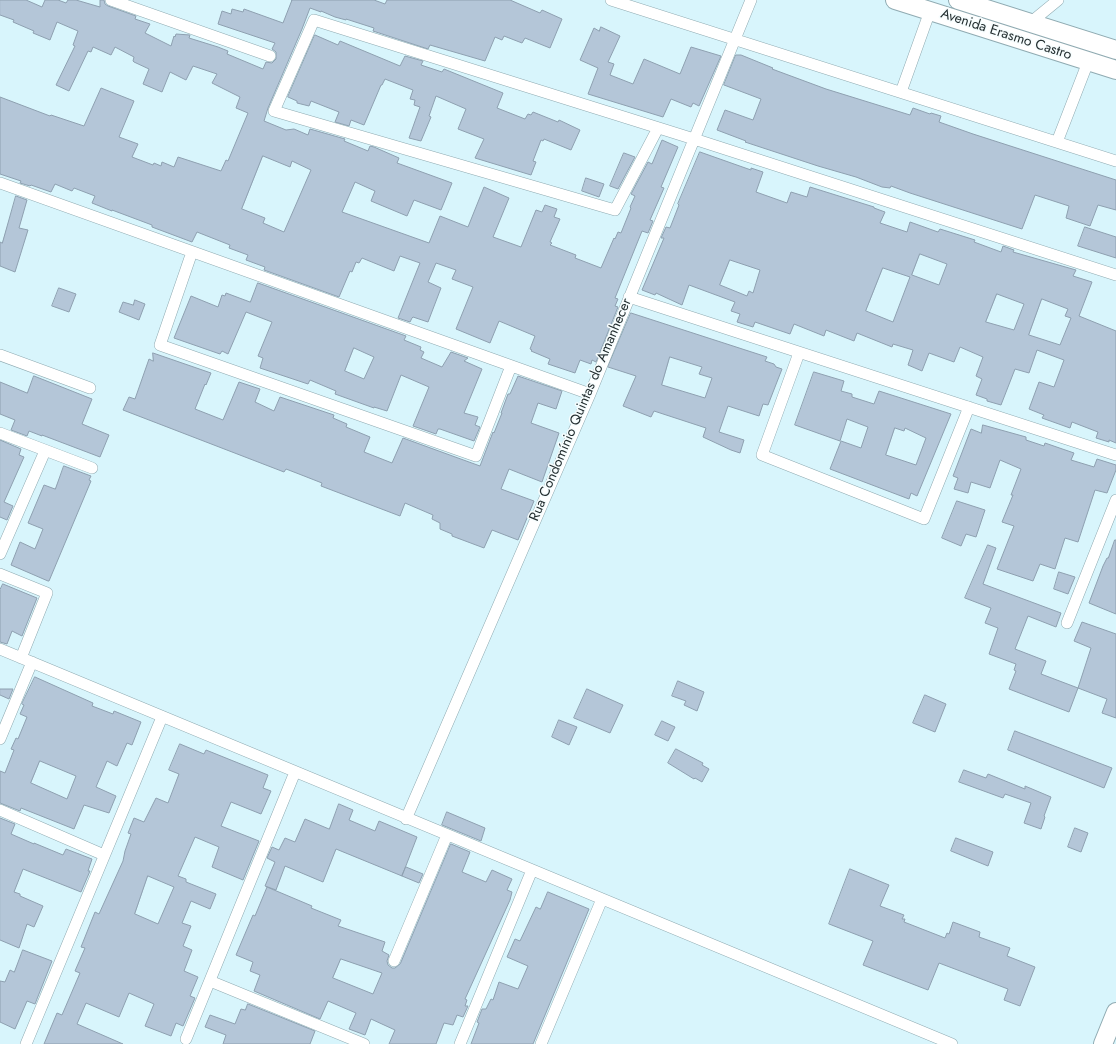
<!DOCTYPE html>
<html>
<head>
<meta charset="utf-8">
<style>
	body { margin:0 }
	canvas { display:block; background:#d8f5fc }
</style>
</head>
<body>
<canvas width="1116" height="1044"></canvas>
<script>
const ctx = document.querySelector('canvas').getContext('2d');
ctx.lineJoin = 'round';
function fillPath(path, color) { ctx.fillStyle = color; ctx.fill(path, 'evenodd'); }
function strokePath(path, color, width, dash) { ctx.strokeStyle = color; ctx.lineWidth = width; ctx.lineCap = dash ? 'butt' : 'round'; ctx.setLineDash(dash || []); ctx.stroke(path); }
function drawText(font, color, halo, rows, align = 'center') {
  ctx.font = font + ' Jost,sans-serif'; ctx.lineWidth = 3; ctx.setLineDash([]); ctx.textBaseline = 'middle'; ctx.strokeStyle = halo; ctx.fillStyle = color; for (const [text, x, y, turn = 0] of rows) {
    ctx.save(); ctx.translate(x, y); ctx.rotate((+turn || 0) * Math.PI / 180); ctx.textAlign = isNaN(turn) ? turn : align; if (halo) ctx.strokeText(text, 0, 0); ctx.fillText(text, 0, 0); ctx.restore();
  }
}
const building = new Path2D(`
	M0,0H26L42,7L45,0H58L66,3L68,0H76L100,7V0H104L105,4L108,6L136,16L135,19L150,24L145,33L171,46L174,36L175,37L176,34L190,35L189,38L218,47L228,51L227,54L263,69L266,62L272,63L276,59V52L272,49L275,43L218,24L222,11L231,14L232,9L243,12L244,9L283,23L292,0H291H374L385,4L387,0H510L540,13L542,10L562,19L550,48L525,38L522,43L504,36L502,40L495,37L485,61L430,45L428,49L373,31L374,28L346,19V20L335,17L321,11V12L310,8L302,29L268,108L264,121L286,130L294,129L308,135L310,129L345,139L344,141L368,151L370,146L374,147L399,158L397,163L452,183L441,210L414,200L407,216L371,201L375,191L355,182L342,212L429,243L440,216L468,227L484,187L509,198L493,237L521,247L536,210L542,212L545,205L557,209L554,217L560,219L550,242L552,243L550,245L576,255L575,258L601,268L614,238L615,239L618,232L621,233L631,208L630,207L635,196L631,194L648,162L652,164L662,140L678,147L661,187L664,188L650,220L653,221L648,233L642,231L615,298L618,299L615,306L618,307L596,362L592,360L591,364L580,360L575,373L548,364L550,359L531,351L532,350L530,349L535,336L499,321L490,343L456,329L473,287L452,279L456,270L436,263L428,282L441,288L428,322L413,317L412,318L410,322L398,318L420,263L400,256L394,271L362,258L359,263L356,262L352,272L350,271L339,297L264,270L265,267L246,260L248,255L229,248L230,245L197,232L192,242L152,227V225L112,210V211L92,203L95,196L74,188L72,191L55,184L51,192L31,185L30,186L20,183L21,181L0,174V97L50,116L51,115L84,126L101,88L134,101L119,137L138,144L132,157L153,165L154,163L161,166L162,162L174,167L178,157L221,171L226,160L228,161L248,113L236,108L240,97L212,83L217,74L193,66L186,80L170,72L162,92L143,84L149,69L134,62L133,61L134,57L115,47L111,55L93,47L91,52L88,51L69,91L56,85L75,46L73,45L78,31L57,22L50,40L33,33L34,31L13,22L14,20L0,15ZM263,156L290,167L292,161L311,170L284,232L263,223L265,218L242,209Z
	M601,27L620,36L608,62L614,64L610,75L633,84L644,59L680,74L691,47L721,56L699,106L693,103L691,107L671,99L663,117L588,94L598,68L580,60L594,28L599,31Z
	M315,35L338,45L340,41L400,66L405,56L423,61L421,65L442,72L444,69L503,93L497,108L525,119L528,114L531,115L533,112L558,122L559,120L580,130L571,150L544,139L543,141L541,140L533,161L536,162L531,175L475,158L484,139L458,129L466,109L436,96L429,116L431,117L421,141L409,138L420,107L414,105L415,100L410,99L413,90L385,79L382,85H381L364,125L351,120L349,126L335,122L339,112L311,101L309,106L297,103V101L288,97Z
	M736,55H741L773,68L772,69L826,89L910,115L913,108L930,114L931,113L941,116L939,122L973,134L1116,180V210L1098,205L1090,226L1066,218L1069,206L1035,195L1022,229L910,193L891,186L890,188L882,187L856,177L818,166L745,142L746,141L717,130L725,110L753,120L761,99L724,85Z
	M700,152L751,170V168L763,172L756,192L787,203L791,192L807,197L810,187L874,207V208L885,212L880,223L907,232L910,222L938,232L940,229L975,240L974,242L1001,252L1003,246L1014,250L1013,252L1076,270L1073,276L1092,282L1079,316L1116,331V443L1109,440V442L1096,438L1098,432L1072,422L1070,428L1042,418L1044,415L1029,409L1039,382L1054,387L1064,360L1037,350L1029,373L1015,369L1001,405L987,401V399L976,395L982,379L976,376L983,357L960,347L954,362L929,353L922,371L908,365L913,350L893,344L892,347L857,333L854,341L826,330L824,336L794,324L790,334L755,322L753,327L737,322L740,314L731,311L735,302L689,285L682,305L656,293L655,295L642,290L664,238H661L666,227L670,228L679,205L678,204ZM920,254L947,264L939,285L912,275ZM730,260L760,270L753,293L749,291L747,296L720,285ZM883,268L910,277L893,322L866,311ZM997,294L1024,304L1014,330L986,322ZM1042,299L1068,309L1065,316L1071,318L1060,345L1029,335Z
	M624,153L635,157L618,189L610,186Z
	M586,178L604,184L599,197L582,191Z
	M16,196L27,200L19,228L28,230L15,272L0,266V242L2,243Z
	M1085,227L1116,237V258L1078,246Z
	M258,283L406,336L404,340L421,347L420,350L424,352L421,358L442,367L451,352L468,358L464,361L482,369L464,413L478,417L475,425L480,427L474,441L440,429H438L436,434L413,426L429,387L401,375L387,411L374,407V408L335,394L336,391L310,380L308,384L260,368L263,358L258,356L272,322L246,312L228,354L222,351L220,354L174,338L191,296L218,307L222,295L225,296L226,293L250,302ZM354,348L374,357L364,379L345,371Z
	M59,288L76,294L69,312L52,306Z
	M135,300L145,304L139,320L119,312L123,302L133,305Z
	M631,313L767,357L765,361L774,364L776,367L782,369L768,405L763,404L759,416L728,406L719,432L744,440L740,453L731,450L703,437L706,428L654,411L651,417L623,406L636,376L608,367ZM670,357L702,367L699,374L712,378L705,398L662,385Z
	M153,353L211,373L206,385L205,384L195,409L223,420L239,382L260,389L255,402L274,411L280,397L334,415L333,418L347,424L346,427L370,437L364,452L392,463L403,438L480,466L493,432L494,433L502,413H501L508,394H510L518,376L562,391L556,409L538,403L531,423L559,433L542,482L509,469L501,489L534,501L518,540L492,530L484,548L452,536V534L440,529V523L432,519L433,515L405,503L400,516L321,486L322,483L299,474L286,469L284,472L123,410L129,397L135,399L149,359L153,361Z
	M814,372L844,381L841,391L852,394V397L874,404L879,391L951,414L917,496L911,493L909,499L830,469L841,441L861,448L868,427L847,419L840,441L795,425ZM895,428L904,431L905,428L926,438L916,465L886,455Z
	M34,376L92,399L82,424L109,435L100,457L42,435V436L29,431L27,436L11,430L15,420L0,414V382L27,393Z
	M983,425L1026,437V440L1044,446L1045,443L1074,453L1071,460L1094,467L1097,459L1116,465V470L1107,493L1095,490L1078,542L1065,538L1055,569L1040,564L1033,581L997,569L1014,526L1002,522L1013,495H1011L1021,469L1000,460L990,488L971,482L968,493L954,489L958,478L953,476L971,429L981,433Z
	M0,440L21,449L19,455L24,457L4,502L13,506L7,520L0,517Z
	M64,466L91,476L89,480L91,481L49,581H48L11,565L20,542L35,549L43,529L28,523L44,485L55,489Z
	M957,501L985,510L976,537L966,534L961,546L942,538Z
	M1115,540H1116V614L1089,603L1103,566L1107,558H1108Z
	M988,545L996,548L983,584L1061,613L1056,627L1028,616L1015,649L1046,661L1041,674L1078,688L1091,648L1074,641L1082,622L1116,634V718L1102,713L1107,699L1078,688L1069,712L1009,689L1016,671L1014,670L1016,664L989,654L998,628L985,623L991,608L965,598Z
	M1059,572L1075,577L1068,594L1054,589Z
	M3,584L37,598L22,636L12,631L7,644L0,642V590Z
	M35,677L93,703L92,706L113,714L114,711L141,722L132,745L127,743L117,766L107,761L96,787L116,796L109,813L84,805L74,829L21,808L20,811L0,803V771L5,773L14,750L11,749L16,738L18,739L27,717L20,714L24,705L22,704ZM40,761L76,776L67,799L31,783Z
	M678,681L704,692L697,711L684,705L686,701L672,696Z
	M0,689H13L9,699L0,695Z
	M587,689L623,705L610,733L574,718Z
	M925,695L946,704L935,732L913,723Z
	M559,720L577,727L569,745L552,737Z
	M662,721L675,727L668,741L655,735Z
	M1015,731L1112,768L1104,788L1008,750Z
	M180,744L204,754L206,750L268,775L263,788L271,791L261,814L231,802L221,826L259,841L243,880L212,867L219,847L195,837L178,876L186,879V882L216,894L210,909L191,901L182,923L191,926L183,946L192,950L184,971L198,977L190,996L195,998L183,1026L176,1023L171,1036L145,1026L154,1004L129,993L119,1017L86,1003L77,1024L123,1044H44L57,1013L62,1015L80,973L75,971L85,948L81,947L95,912L99,914L123,861L125,851L131,834L128,833L134,818L144,822L156,798L168,803L179,774L169,770ZM148,876L174,887L158,924L135,914Z
	M676,749L703,763L702,765L709,769L702,782L695,778L694,779L668,763Z
	M964,770L986,778L988,774L1025,789V786L1051,797L1044,816L1045,817L1041,829L1024,823L1031,803L1005,794L1003,798L959,782Z
	M339,804L353,810L349,820L375,831L379,821L417,837L402,876L336,849L323,882L285,866L276,890L265,886L275,862L267,858L272,847L279,850L285,838L295,842L305,819L329,829Z
	M447,812L485,828L481,841L442,825Z
	M0,818L15,824L11,834L34,844V843L63,855L66,849L92,859L88,871H90L81,892L23,869L14,892L20,894V896L43,906L34,927L27,924L19,948L0,940Z
	M1075,828L1088,833L1081,852L1068,847Z
	M956,838L993,852L988,866L951,851Z
	M451,844L470,852L462,872L486,882L492,870L512,879L507,890L512,892L510,900L465,999L467,1000L465,1006H468L463,1017L457,1015L453,1025L444,1023L436,1044H389L395,1030L371,1019L365,1035L349,1029L356,1013L328,1001L320,1019L254,991L260,975L250,971L253,962L236,955L253,915L255,916L267,887L312,906L311,908L341,920L338,926L385,942L382,951L389,955L387,961L388,965L392,968H395L400,964ZM341,959L382,973L373,994L333,978Z
	M406,867L423,874L419,883L402,876Z
	M850,869L889,885L880,906L904,915L902,919H905L904,922L945,938L947,933L949,934L953,922L980,932L979,937L1010,948L1007,956L1035,967L1020,1006L1004,1000L1008,989L939,963L928,990L863,965L873,941L829,924Z
	M548,892L589,909L533,1044H471L479,1023L477,1022L482,1009H486L491,999L493,1000L499,982L518,989L528,966L507,957L515,939L520,941L536,907L540,909Z
	M23,950L52,961L35,1004L27,1001L15,1029L0,1022V981L5,982L10,970L14,972Z
	M248,1004L315,1031L310,1044H223L226,1035L205,1027L210,1015L235,1024L241,1009L245,1010Z`);
fillPath(building, '#b4c6d8');
strokePath(building, '#8ea0b0', 1);
const minor = new Path2D(`
	M111,0L270,56
	M611,0L1116,161
	M1030,23L1058,0
	M901,92L930,11
	M658,128L615,210L274,111L314,20L694,139L1116,275
	M1057,142L1088,62
	M0,183L590,394
	M192,252L160,345L476,456L511,366
	M629,297L1116,455
	M799,353L762,455L924,519L969,407
	M0,355L90,388
	M0,433L92,468
	M0,554L45,451
	M0,574L47,593L21,658
	M1067,623L1116,500
	M0,649L952,1044
	M0,739L32,662
	M0,810L104,855
	M406,819L590,394L751,0
	M394,961L447,835
	M210,981L364,1044
	M186,1039L295,772
	M26,1044L162,717
	M460,1044L532,870
	M541,1044L602,899`);
const primary = new Path2D(`
	M895,0L1116,70
	M958,0L1116,50
	M1103,1044L1116,1012`);
strokePath(minor, '#90abb2', 12);
strokePath(primary, '#90abb2', 20);
strokePath(minor, '#fff', 11);
strokePath(primary, '#fff', 18);
drawText('14px', '#232e30', '#f7fdfe', [
	["Avenida Erasmo Castro",1006,35,18],
	["Rua Condomínio Quintas do Amanhecer",581,410,-67]
]);
</script>
</body>
</html>
